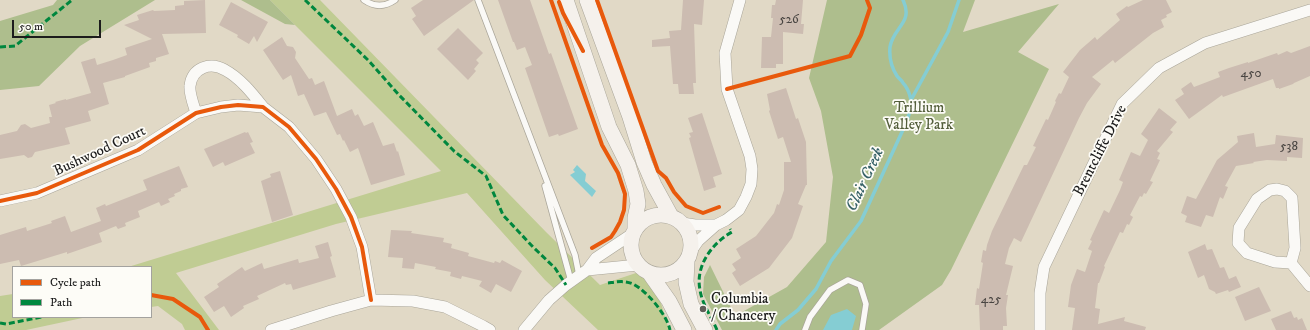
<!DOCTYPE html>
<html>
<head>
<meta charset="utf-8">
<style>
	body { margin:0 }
	#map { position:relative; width:1310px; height:330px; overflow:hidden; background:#e1d9c6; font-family:"IM FELL DW Pica",serif }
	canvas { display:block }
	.legend { position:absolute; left:12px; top:266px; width:140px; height:52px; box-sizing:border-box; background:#fdfcf7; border:1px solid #a3a29f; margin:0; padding:5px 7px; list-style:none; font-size:12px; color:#1c1c1c }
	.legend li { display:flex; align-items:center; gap:8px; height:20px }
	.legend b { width:20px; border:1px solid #a3a29f }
	.scale { position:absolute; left:12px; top:20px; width:89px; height:18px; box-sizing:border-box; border:2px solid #1c1c1c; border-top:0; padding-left:5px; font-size:12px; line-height:14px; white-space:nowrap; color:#1c1c1c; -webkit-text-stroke:3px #fdfcf7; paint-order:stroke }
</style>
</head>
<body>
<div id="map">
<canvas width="1310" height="330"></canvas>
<ul class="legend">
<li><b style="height:5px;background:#e8590c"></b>Cycle path</li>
<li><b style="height:5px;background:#00873e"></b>Path</li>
</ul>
<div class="scale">50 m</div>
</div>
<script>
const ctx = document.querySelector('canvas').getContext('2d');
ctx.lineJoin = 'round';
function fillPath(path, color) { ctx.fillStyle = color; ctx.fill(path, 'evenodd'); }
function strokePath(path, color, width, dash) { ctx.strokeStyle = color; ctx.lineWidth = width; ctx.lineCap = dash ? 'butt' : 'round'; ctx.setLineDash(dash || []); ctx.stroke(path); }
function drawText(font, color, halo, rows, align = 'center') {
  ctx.font = font + ' "IM FELL DW Pica",serif'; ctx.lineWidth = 3.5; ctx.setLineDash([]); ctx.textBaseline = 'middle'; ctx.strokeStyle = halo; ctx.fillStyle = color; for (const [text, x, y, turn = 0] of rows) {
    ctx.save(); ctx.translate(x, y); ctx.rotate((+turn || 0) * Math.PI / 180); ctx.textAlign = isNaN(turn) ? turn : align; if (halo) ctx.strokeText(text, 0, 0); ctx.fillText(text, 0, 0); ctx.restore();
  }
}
fillPath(new Path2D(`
	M270,0H320L546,232L600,285L639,272L655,283L669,330H598L545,280L467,193L336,224L176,273L219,330H185L182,324L158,306L151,307V267H128L441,171Z
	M13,294V317H87L26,330H0V296Z`), '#c0cc93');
fillPath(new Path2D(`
	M57,0H155L80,46L39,86L0,90V21L53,5Z
	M241,0H270L295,25L285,24Z
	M827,0H975L963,32L1059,4L1018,52L1049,69L951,270L942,285L879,330H722L703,294L704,277L710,265L735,316L787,287L826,242L833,177L821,111L809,78Z`), '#aebe8d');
fillPath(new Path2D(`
	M577,165L586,174L585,181L596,191L592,197L570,175L575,172L573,170Z
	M847,309L856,316L852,330H823L831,315Z`), '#85cdd3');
strokePath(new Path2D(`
	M911,100L948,32L959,0
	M776,330L780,324L798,310L816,289L831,261L861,221L907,121C909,114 912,107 911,100C910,95 907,87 903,83C902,80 899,79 897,76C892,68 889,57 890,47C893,27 914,23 903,0`), '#85cdd3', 3.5);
fillPath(new Path2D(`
	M205,0L206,33L162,34L169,54L156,58V61L149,63L150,67L125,76V77L103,83L109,104L88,111L91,121L65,128L70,144L35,152L32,157L28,158L24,155L0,159V135L17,131L21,125L25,124L31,128L50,123L49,117H52L49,105L56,103L55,102L66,99V100L91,93L81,62L95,58L97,65L113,60L127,55L125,48L152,39L124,25L139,20L137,15L153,10L154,11L175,10V6L184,5V1Z
	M423,0H474L424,36L412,19L416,16L411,8Z
	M498,0H530L549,54L551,53L578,129L559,136L558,134L549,137L525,68L532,65L525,47L517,50L514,42H513Z
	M683,0H704L702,25L694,24L696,83H693L694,94H679L678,84H673L670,46L652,47V40L670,38L669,31L681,30Z
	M776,0H803L801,24H804L803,34L783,32V64H776V68H761L762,37H771L773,18H771L772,5H775Z
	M1143,0H1166L1172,12L1166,15L1167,17L1161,20L1164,27L1153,33L1115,63L1113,60L1092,77L1101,84L1087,103L1079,118L1021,242L1014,238L1009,248L1005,264L1013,266L1006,295H1008L1006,308L1007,326H1003V330H980L979,305H975L977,288L979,289L983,263L981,262L983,250L986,251L987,245L992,231L1024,165H1027L1036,147L1033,146L1046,119L1048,120L1056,102L1055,101L1059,93L1061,94L1069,77L1063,72L1080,50L1095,37L1097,40L1120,20L1116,14L1127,6L1128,7Z
	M231,2L268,22L257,42L254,36L249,44L237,37L238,35L219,25Z
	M458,28L483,53L476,60L479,63L474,69L476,71L468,80L437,49Z
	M282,37L287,46L293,47L296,52L295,58L309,79L312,78L315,85L324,81L337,116L352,109L355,116L358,114L364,126L373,122L383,146L394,143L397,152L398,151L405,175L371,185L358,148L350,152L344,140L343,141L340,134L337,135L326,112L314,116L304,94L298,96L291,75L283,80L263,50Z
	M1310,46V76L1294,83L1293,84L1279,89V88H1276L1273,79L1223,97L1222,95L1189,119L1175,100L1184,94L1181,89L1191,82L1194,87L1220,77L1218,72L1229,68L1248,62V63L1277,53L1278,55L1287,51L1291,53Z
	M786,88L796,119L798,118L806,142L807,185H806L798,204L803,206L792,238L769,268L740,286L732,273L736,270L732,264L741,258L736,249L756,236L774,213L777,204L779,205L784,190V162H791L783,137L778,139L769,111L770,110L767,94Z
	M1159,108L1177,122L1170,130L1173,132L1157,151L1160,153L1157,159L1160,160L1150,181L1153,182L1146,194L1144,193L1142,197L1140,196L1130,215L1133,217L1129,225L1127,224L1123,233L1120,232L1104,266L1105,267L1099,283H1098L1095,308L1100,309L1098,324L1125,317L1124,321L1146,327L1145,330H1072L1075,308L1068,307L1071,285L1077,269L1085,272L1092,251L1088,249L1092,241L1090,240L1104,210L1109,213L1120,190L1123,182L1119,180L1131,152L1140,156L1148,140L1141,134Z
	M702,113L722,174L713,177L716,187L704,191L689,138L691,137L689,133L693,132L688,118Z
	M245,132L246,133L248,132L253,142L250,143L255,153L225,166L223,162L213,167L204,149Z
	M1254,133L1256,147L1275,144L1276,135L1303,138L1302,158L1287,157V161L1267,160L1253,162L1254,163L1236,166L1225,186L1228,187L1223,199L1220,197L1213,217L1206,215L1201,227L1185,222L1187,216L1181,213L1187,196L1196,199L1217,160L1238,142L1237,136Z
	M179,166L188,187L181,189V191L174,194L175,196L168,199L170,202L161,206L159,202L138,211L140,217L125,223L126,226L118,229L116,226L99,233L102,242L67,254V252L21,266L19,260L0,264V235L26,227L27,231L52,223L51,221L65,216L71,232L101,221L96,208L105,204L106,206L147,190L143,180Z
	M280,171L293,215L272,222L261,181L271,177L270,174Z
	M391,230L412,231L411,233L444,238L443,242L452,244L451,248L469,253L468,256L494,263L495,261L500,263L502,260L522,271L511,292L496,284L491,293L479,286L482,281L462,276L461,279L450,276L451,272L435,269L436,267L415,263L414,269L402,268L403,258L388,257Z
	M328,242L332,256L330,257L336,277L293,290L291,284L286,285L285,283L257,296L259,299L243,306L244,308L231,317L224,306L214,312L204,297L219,287L217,284L242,267L245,271L262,263L264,269L298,259L299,263L319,258L315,246Z
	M1205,244L1207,250L1212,249L1220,268L1224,267L1229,279L1236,276L1241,287L1229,292L1228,290L1216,294L1215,292L1209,289L1204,275L1198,278L1188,252Z
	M1259,287L1271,311L1245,321L1235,297Z
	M1291,311L1294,318L1297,317L1298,320L1302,318L1307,330H1276L1271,319Z`), '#ccbcb1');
const service = new Path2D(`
	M364,0C374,7 385,7 395,0
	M478,0L575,255L579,275
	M545,186L571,281
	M805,330L810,317L830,290L848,280L860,285L866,304L862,330`);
const minor = new Path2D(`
	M196,113C194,106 189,93 190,86C192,68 210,61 225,70C240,78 252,93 263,107
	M0,201L37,193L138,150L196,113L221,107L238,105L263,107L289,127L316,159L336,189L351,217L362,247L371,300
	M682,223L695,225H716
	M691,251L698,241L716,225L726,220L739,210L746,197L751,184L752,169L750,156L727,89L725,53L740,0
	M1291,263L1295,248L1292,198L1285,191L1277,189L1270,190L1257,199L1239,228L1238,243L1247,253L1275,262L1291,263L1310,286
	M587,270L638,265
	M271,330L331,311L371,300L413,301L445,307L483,326L490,330
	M524,330L549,300L566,285L587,270L596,258L632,234
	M1040,330V293L1044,267L1122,104L1159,68L1205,43L1310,10`);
const secondary = new Path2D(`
	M566,0L609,127L628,165L636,191L638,204L635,218V228
	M587,0L630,117L644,162L654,185L671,216
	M631 245a30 30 0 1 1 60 0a30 30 0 1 1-60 0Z
	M687,261L686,282L691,304L705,330
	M650,274L669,301L684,330`);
strokePath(service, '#a9a599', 7);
strokePath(minor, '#a9a599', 12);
strokePath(secondary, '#a9a599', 16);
strokePath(service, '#faf9f6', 5.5);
strokePath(minor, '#faf9f6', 11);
strokePath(secondary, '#f5f1ec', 15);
strokePath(new Path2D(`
	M305,0L369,61L399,95L454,151L486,176L503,215L533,247L555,268L566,285
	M0,47L15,46L72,0
	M608,283C616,282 624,280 633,284C647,291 667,315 670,330
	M0,323L6,324L42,317
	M717,330C712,318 702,304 700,290C695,266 712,243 732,232L730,229`), '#00873e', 3, [6, 3]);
strokePath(new Path2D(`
	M551,0L602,145L618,173L625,194L624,210L620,222L615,231L611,237L592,248
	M597,0L658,171L666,178L674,192L686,206L703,213L719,207
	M559,2L563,13L583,51
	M727,89L850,56L861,35L870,8L867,0
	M0,201L37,193L138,150L196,113L221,107L238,105L263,107L289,127L316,159L336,189L351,217L362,247L371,300
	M151,295L173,299L200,317L208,330`), '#e8590c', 4);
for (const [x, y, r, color] of [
	[703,309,4,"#615e58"]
]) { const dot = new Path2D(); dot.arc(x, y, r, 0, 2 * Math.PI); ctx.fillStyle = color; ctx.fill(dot); strokePath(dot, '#fdfcf7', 1.5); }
drawText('13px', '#484441', null, [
	["526",789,20],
	["450",1251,74],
	["538",1289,147],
	["425",991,300]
]);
drawText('15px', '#535e3b', '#fdfcf7', [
	["Trillium",919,109],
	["Valley Park",919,126]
]);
drawText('15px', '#1c1c1c', '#fdfcf7', [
	["Brentcliffe Drive",1101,151,-63],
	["Bushwood Court",100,152,-25]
]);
drawText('15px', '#1c1c1c', '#fdfcf7', [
	["Columbia",711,300],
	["/ Chancery",711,317]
], 'left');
drawText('italic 16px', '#366167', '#fdfcf7', [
	["Clair Creek",866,180,-65]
]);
</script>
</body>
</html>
